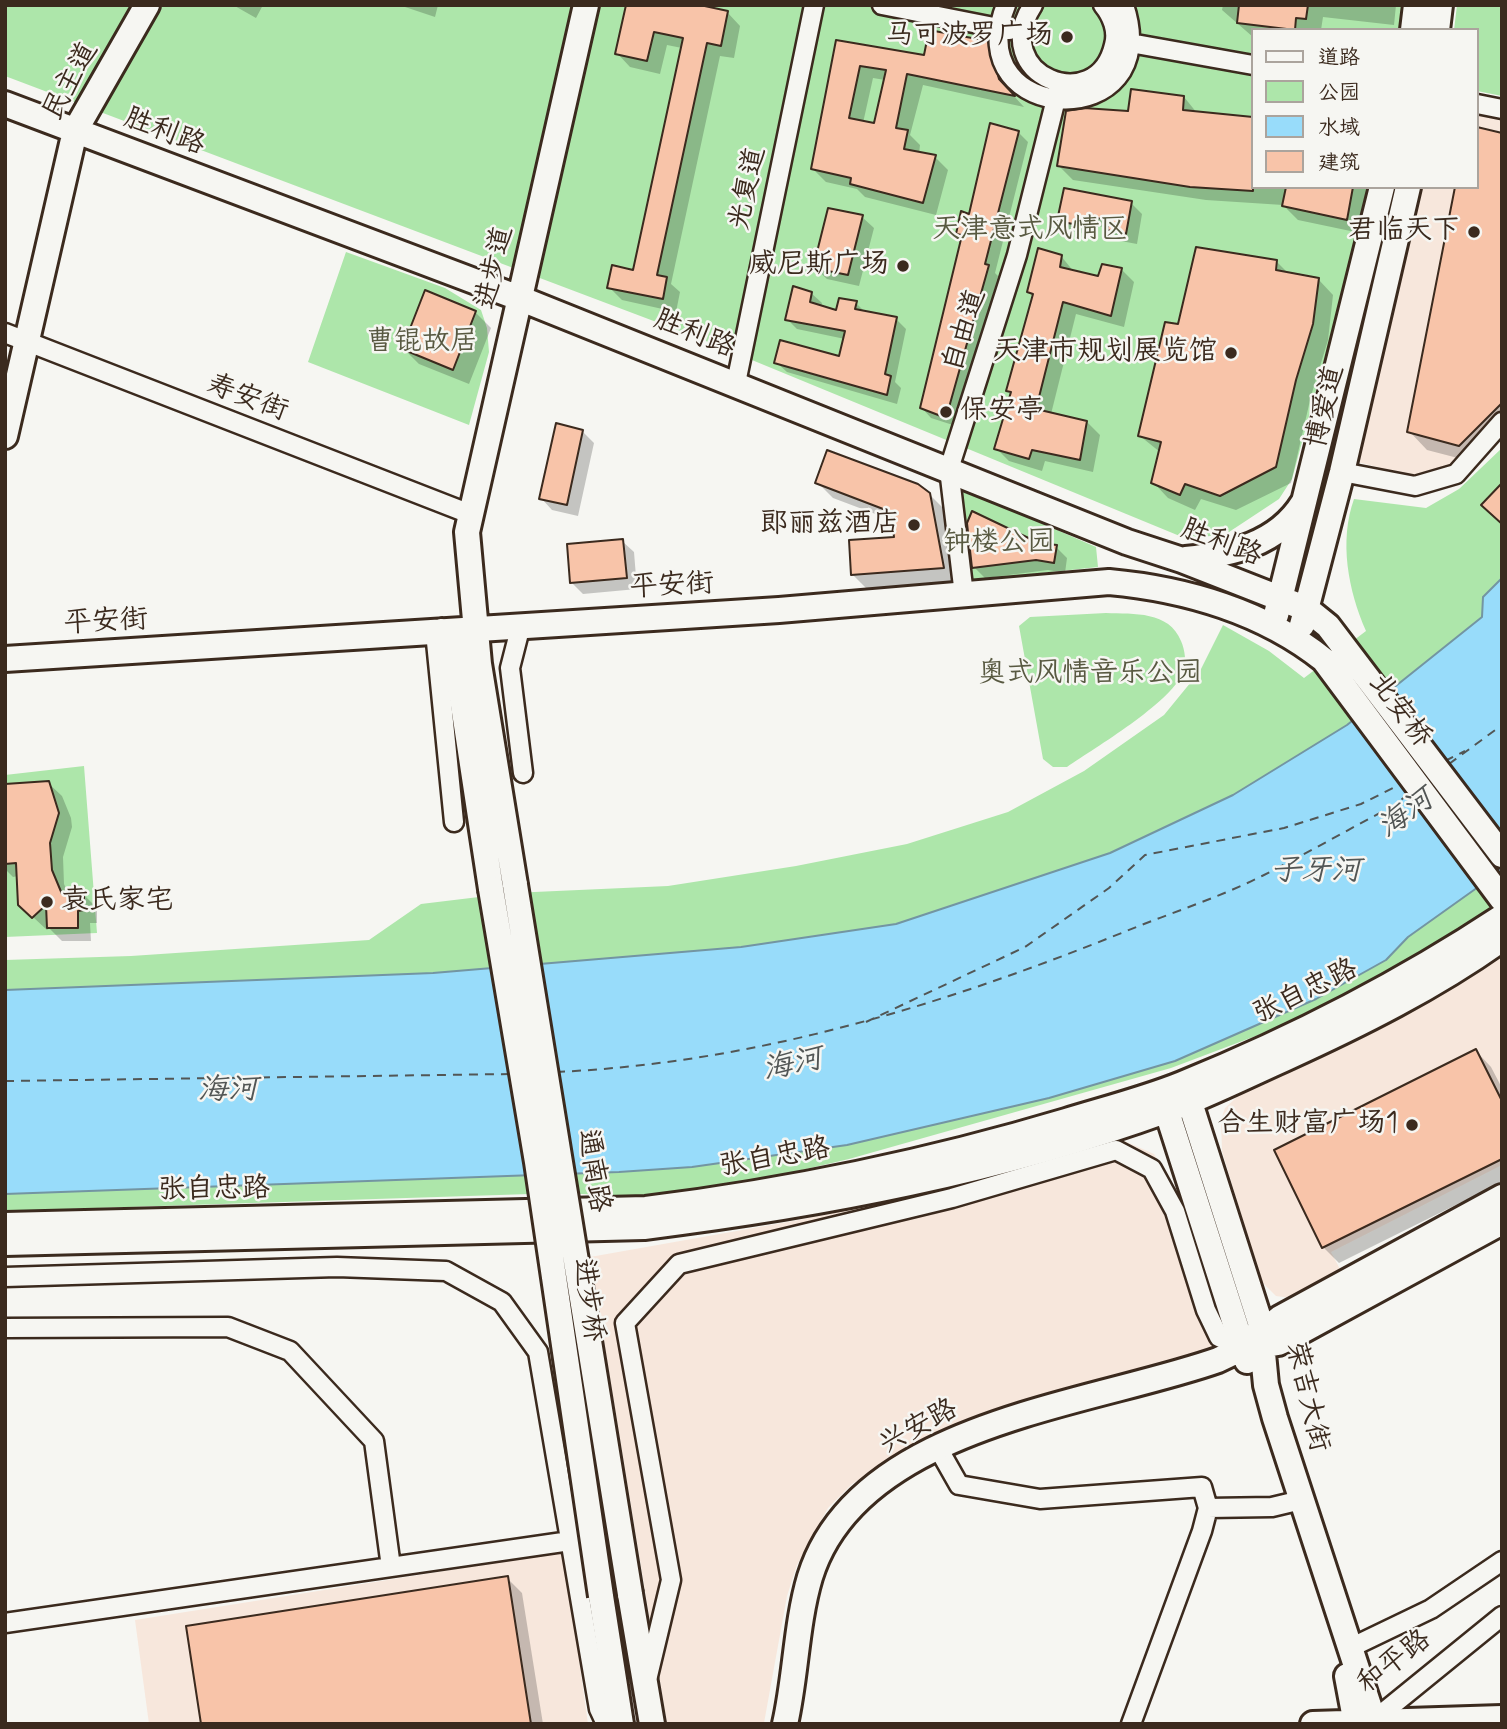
<!DOCTYPE html>
<html>
<head>
<meta charset="utf-8">
<style>
	body { margin:0 }
	#map { position:relative; width:1507px; height:1729px; overflow:hidden; background:#f6f6f2; font-family:Mynerve,"LXGW WenKai TC",sans-serif }
	canvas { display:block }
	.frame { position:absolute; inset:0; border:7px solid #3b2a1e; pointer-events:none }
	.legend { position:absolute; left:1251px; top:28px; width:228px; height:161px; box-sizing:border-box; background:#f6f6f2; border:2px solid #aba49d; margin:0; padding:9px 12px; list-style:none; font-size:21px; color:#3b2a1e }
	.legend li { display:flex; align-items:center; gap:14px; height:35px }
	.legend b { width:35px; border:2px solid #aba49d }
</style>
</head>
<body>
<div id="map">
<canvas width="1507" height="1729"></canvas>
<div class="frame"></div>
<ul class="legend">
<li><b style="height:9px;background:#f6f6f2"></b>道路</li>
<li><b style="height:19px;background:#ade6aa"></b>公园</li>
<li><b style="height:19px;background:#98dcfa"></b>水域</li>
<li><b style="height:19px;background:#f8c4a9"></b>建筑</li>
</ul>
</div>
<script>
const ctx = document.querySelector('canvas').getContext('2d');
ctx.lineJoin = 'round';
function fillPath(path, color) { ctx.fillStyle = color; ctx.fill(path, 'evenodd'); }
function strokePath(path, color, width, dash) { ctx.strokeStyle = color; ctx.lineWidth = width; ctx.lineCap = dash ? 'butt' : 'round'; ctx.setLineDash(dash || []); ctx.stroke(path); }
function drawText(font, color, halo, rows, align = 'center') {
  ctx.font = font + ' Mynerve,"LXGW WenKai TC",sans-serif'; ctx.lineWidth = 5; ctx.setLineDash([]); ctx.textBaseline = 'middle'; ctx.strokeStyle = halo; ctx.fillStyle = color; for (const [text, x, y, turn = 0] of rows) {
    ctx.save(); ctx.translate(x, y); ctx.rotate((+turn || 0) * Math.PI / 180); ctx.textAlign = isNaN(turn) ? turn : align; if (halo) ctx.strokeText(text, 0, 0); ctx.fillText(text, 0, 0); ctx.restore();
  }
}
fillPath(new Path2D(`
	M1477,115L1502,119V414L1447,484L1357,462L1419,187H1477Z
	M1502,955V1165L1331,1252L1341,1271L1291,1298L1276,1296L1261,1281L1222,1151L1221,1120L1225,1108L1237,1097L1456,986Z
	M1120,1139L1154,1154L1167,1174L1221,1345L981,1417L896,1456L852,1484L828,1508L797,1565L787,1596L764,1723L667,1724L590,1257L804,1219L979,1180Z
	M564,1552L588,1724H149L135,1620Z`), '#f7e7dc');
fillPath(new Path2D(`
	M5,5H1404L1401,30H1253V187H1371L1292,479L1279,499L1226,534L1187,539L696,337L5,76Z
	M1457,5H1502V96L1477,91V30H1454Z
	M346,252L445,288L481,310L487,328L489,352L469,425L308,362Z
	M1502,448V578L1483,597V615L1502,594V902L1451,935L1298,1020L1171,1068L849,1159L733,1186L646,1197L561,1193L5,1211V960L131,956L369,940L421,904L512,893L668,886L796,866L907,844L1008,812L1084,771L1164,715L1200,671L1223,625L1269,651L1304,678L1366,631C1348,590 1339,541 1354,499L1426,508L1459,489Z
	M956,486L1096,547L1098,567L968,581Z
	M1106,613C1134,614 1169,611 1181,641C1185,650 1187,664 1183,673C1169,704 1096,747 1067,767H1053L1043,759L1019,626L1030,617Z
	M84,766L97,933L5,937V775Z`), '#ade6aa');
const water = new Path2D(`
	M1502,578V870L1408,937L1386,960L1316,999L1175,1061L1049,1098L847,1145L692,1167L619,1172L5,1194V990L433,973L741,947L896,924L1110,853L1233,795L1347,725L1482,617L1483,597Z`);
fillPath(water, '#98dcfa');
strokePath(water, '#7395a2', 2);
fillPath(new Path2D(`
	M233,5H263L256,18Z
	M399,5H438L435,17Z
	M628,5L727,12L740,26L734,58L720,56L671,284L680,292L676,312L622,300L609,287L634,272L682,48L667,45L660,74L630,67L617,53Z
	M1223,5H1396L1394,25L1323,17L1321,30H1253V37L1222,10Z
	M838,42L925,57L987,43L1001,56L1012,94L1024,107L923,85L910,135L920,145L919,154L935,157L948,170L936,215L865,197L857,189L826,182L813,169ZM873,78L885,80L875,125L863,123Z
	M1184,97L1197,113L1251,118L1253,112V187H1370L1360,233L1298,220L1283,205L1206,200L1073,180L1059,166L1130,113Z
	M1018,132L1028,142L995,273L998,276L956,426L931,418L922,408L963,238L958,233Z
	M1502,134V439L1477,463L1427,450L1409,431L1457,187H1477Z
	M1131,203L1142,214L1137,244L1121,241L1109,228L1097,226L1095,236L1071,231L1059,220Z
	M862,217L874,228L859,286L827,279L815,268Z
	M1061,256L1074,272L1100,278L1121,269L1134,282L1124,327L1076,314L1051,414L1087,422L1100,435L1093,472L1045,461L1042,471L1009,461L996,448L1034,297L1029,292Z
	M1277,262L1289,274L1318,279L1333,295L1328,340L1311,396L1291,483L1236,510L1201,499L1195,510L1168,498L1153,482L1160,452L1140,436L1179,326Z
	M811,293L822,303L821,307L838,312L856,303L866,313L896,319L906,329L895,382L901,388L897,404L787,372L776,362L841,358L845,339L797,329L787,319Z
	M475,312L491,328L469,384L419,364L404,349Z
	M582,431L594,443L578,516L552,510L541,498Z
	M817,482L929,494L945,510L958,583L868,590L853,575L896,539L894,521L833,498Z
	M622,541L634,552L637,589L583,594L572,583Z
	M1039,544L1056,547L1067,558L1065,573L1048,570L985,578L974,567Z
	M48,783L62,796L71,818L72,827L63,857L64,884L69,895L83,894L97,908V923H90L91,941H62L49,928L47,930L19,904L18,876L13,877L5,869V849Z
	M1476,1051L1491,1067L1502,1088V1182L1339,1263L1323,1247L1276,1150Z
	M507,1578L522,1593L543,1724H203Z`), '#0003');
strokePath(new Path2D(`
	M1445,761L1465,751
	M1449,764L1502,725
	M866,1022L1025,947L1109,888L1145,855L1284,828L1361,804L1403,783
	M556,1072C755,1063 940,1006 1124,932C1170,913 1218,898 1262,876C1306,854 1349,829 1393,806L1410,793
	M5,1081L512,1074`), '#525655', 2, [9, 7]);
const building = new Path2D(`
	M626,5H700L728,11L721,46L707,43L657,275L667,277L663,299L607,288L612,265L633,270L683,38L654,32L647,61L615,54Z
	M1239,5H1308L1306,19L1296,18L1295,30L1237,23Z
	M929,30L988,41L999,79L1015,96L907,74L896,128L908,130L904,149L936,155L923,203L850,184L851,178L811,169L836,40L924,55ZM860,66L886,70L874,123L849,118Z
	M1131,89L1184,96L1183,110L1253,117V191L1190,187L1057,166L1066,111L1084,108L1128,111Z
	M990,123L1019,131L985,264L989,265L946,418L920,408L962,235L956,234L961,211L969,214Z
	M1477,127L1502,133V403L1459,446L1407,432L1455,187H1477Z
	M1286,187H1353L1347,220L1282,206Z
	M1064,188L1132,201L1126,234L1107,230L1109,220L1086,216L1084,226L1057,221Z
	M828,208L863,215L848,275L813,268Z
	M1196,247L1277,260L1276,270L1319,278L1313,324L1296,380L1276,467L1220,496L1185,484L1180,495L1151,483L1161,442L1138,436L1165,322L1178,324Z
	M1038,248L1062,255L1060,267L1098,276L1102,264L1122,268L1111,316L1063,302L1036,409L1087,421L1080,460L1032,450L1029,459L994,449L1011,392L1006,391L1033,294L1027,292Z
	M793,286L812,292L810,302L836,310L839,298L857,301L855,309L897,317L885,374L891,376L887,395L774,363L780,340L839,356L845,331L785,320Z
	M425,290L476,311L453,370L402,349Z
	M556,423L583,430L567,505L539,499Z
	M827,450L918,484L930,493L944,568L851,575L849,540L894,537L891,512L815,483Z
	M1502,483V524L1481,505Z
	M972,511L1039,543L1057,545L1054,563L1036,560L972,568L967,523Z
	M623,539L627,578L570,583L567,544Z
	M49,781L59,813L50,843L52,870L62,894L84,893V910L78,911V928H47L46,905L32,918L18,905L16,863L5,864V784Z
	M1476,1049L1502,1101V1159L1322,1248L1274,1150Z
	M508,1576L531,1724H201L186,1626Z`);
fillPath(building, '#f8c4a9');
strokePath(building, '#3b2a1e', 2);
const street = new Path2D(`
	M882,5L1009,30
	M1006,5C957,126 1168,136 1124,5
	M1033,5C987,75 1097,119 1114,45C1118,31 1112,16 1103,5
	M1119,41L1253,65
	M1477,104L1502,109
	M5,333L470,514
	M736,383L814,5
	M1342,472L1415,486L1456,474L1502,422
	M964,595L949,469L1017,255L1060,83
	M521,625L510,668L523,773
	M435,632L454,822
	M5,1277L337,1267L446,1271L502,1302L538,1352L599,1709L606,1724
	M5,1328L228,1327L290,1351L374,1441L391,1567
	M938,1448L959,1485L1040,1499L1202,1487L1208,1508L1202,1531L1131,1724
	M1208,1508L1272,1507L1293,1502
	M5,1623L570,1541
	M1352,1647L1431,1609L1502,1561
	M648,1676L671,1580L625,1323L679,1264L952,1198L1116,1150L1152,1169L1175,1211L1206,1310L1219,1337L1243,1348
	M1374,1720L1502,1616`);
const secondary = new Path2D(`
	M1413,30L1416,5
	M1437,30L1440,5
	M5,104L519,298L1127,542L1182,560L1307,609L1328,626L1502,855
	M5,436L75,131L147,5
	M1186,559C1231,554 1277,545 1303,503
	M1276,615L1382,187
	M1302,625L1342,472L1408,187
	M442,631L450,637L454,646L491,889
	M5,659L779,610L1109,582C1186,589 1264,612 1324,660L1502,899
	M515,885L479,664L467,532L586,5
	M1185,1087L1260,1322L1266,1385L1275,1418L1375,1724
	M1162,1096L1247,1361
	M5,1225L646,1209C789,1191 929,1162 1066,1121C1105,1109 1145,1099 1182,1084C1293,1039 1402,983 1502,917
	M5,1243L644,1227C821,1205 1000,1171 1168,1110C1208,1095 1246,1076 1284,1059C1359,1025 1435,987 1502,939
	M1247,1348L1278,1343L1289,1338L1502,1222
	M630,1594L652,1724
	M601,1596L621,1724
	M1347,1676L1356,1724
	M785,1724C796,1676 796,1624 810,1577C857,1424 1091,1405 1218,1360L1243,1348L1280,1318L1502,1197
	M1313,1724L1502,1718`);
strokePath(street, '#3b2a1e', 23);
strokePath(secondary, '#3b2a1e', 30);
strokePath(street, '#f6f6f2', 18);
strokePath(secondary, '#f6f6f2', 24);
const secondaryBridge = new Path2D(`
	M515,885L630,1594
	M491,889L537,1162L601,1596`);
strokePath(secondaryBridge, '#3b2a1e', 30, []);
strokePath(secondaryBridge, '#f6f6f2', 24);
for (const [x, y, r, color] of [
	[1067,37,7,"#3b2a1e"],
	[1474,232,7,"#3b2a1e"],
	[903,266,7,"#3b2a1e"],
	[1231,353,7,"#3b2a1e"],
	[946,412,7,"#3b2a1e"],
	[914,525,7,"#3b2a1e"],
	[47,902,7,"#3b2a1e"],
	[1412,1125,7,"#3b2a1e"]
]) { const dot = new Path2D(); dot.arc(x, y, r, 0, 2 * Math.PI); ctx.fillStyle = color; ctx.fill(dot); strokePath(dot, '#f6f6f2', 2.5); }
drawText('28px', '#3b2a1e', '#f6f6f2', [
	["马可波罗广场",1053,37],
	["君临天下",1460,232],
	["威尼斯广场",889,266],
	["天津市规划展览馆",1217,353],
	["保安亭",960,412,"left"],
	["郎丽兹酒店",900,525],
	["袁氏家宅",61,902,"left"],
	["合生财富广场1",1398,1125]
], 'right');
drawText('28px', '#3b2a1e', '#f6f6f2', [
	["民主道",72,82,-62],
	["胜利路",164,133,21],
	["光复道",749,189,-78],
	["进步道",496,268,-77],
	["自由道",966,331,-73],
	["胜利路",694,335,22],
	["寿安街",247,399,21],
	["博爱道",1327,407,-77],
	["胜利路",1221,544,21],
	["平安街",672,587,-3],
	["平安街",106,623,-3],
	["北安桥",1399,711,53],
	["张自忠路",1306,993,-26],
	["张自忠路",775,1159,-10],
	["通南路",592,1171,81],
	["张自忠路",214,1191,-1],
	["进步桥",587,1300,82],
	["荣吉大街",1306,1397,77],
	["兴安路",919,1428,-28],
	["和平路",1395,1663,-38]
]);
drawText('28px', '#585941', '#f6f6f2', [
	["天津意式风情区",1030,231],
	["曹锟故居",422,343],
	["钟楼公园",999,544],
	["奥式风情音乐公园",1090,675]
]);
drawText('italic 30px', '#525655', '#f6f6f2', [
	["海河",1407,815,-36],
	["子牙河",1316,873],
	["海河",793,1066,-12],
	["海河",228,1092,-1]
]);
</script>
</body>
</html>
